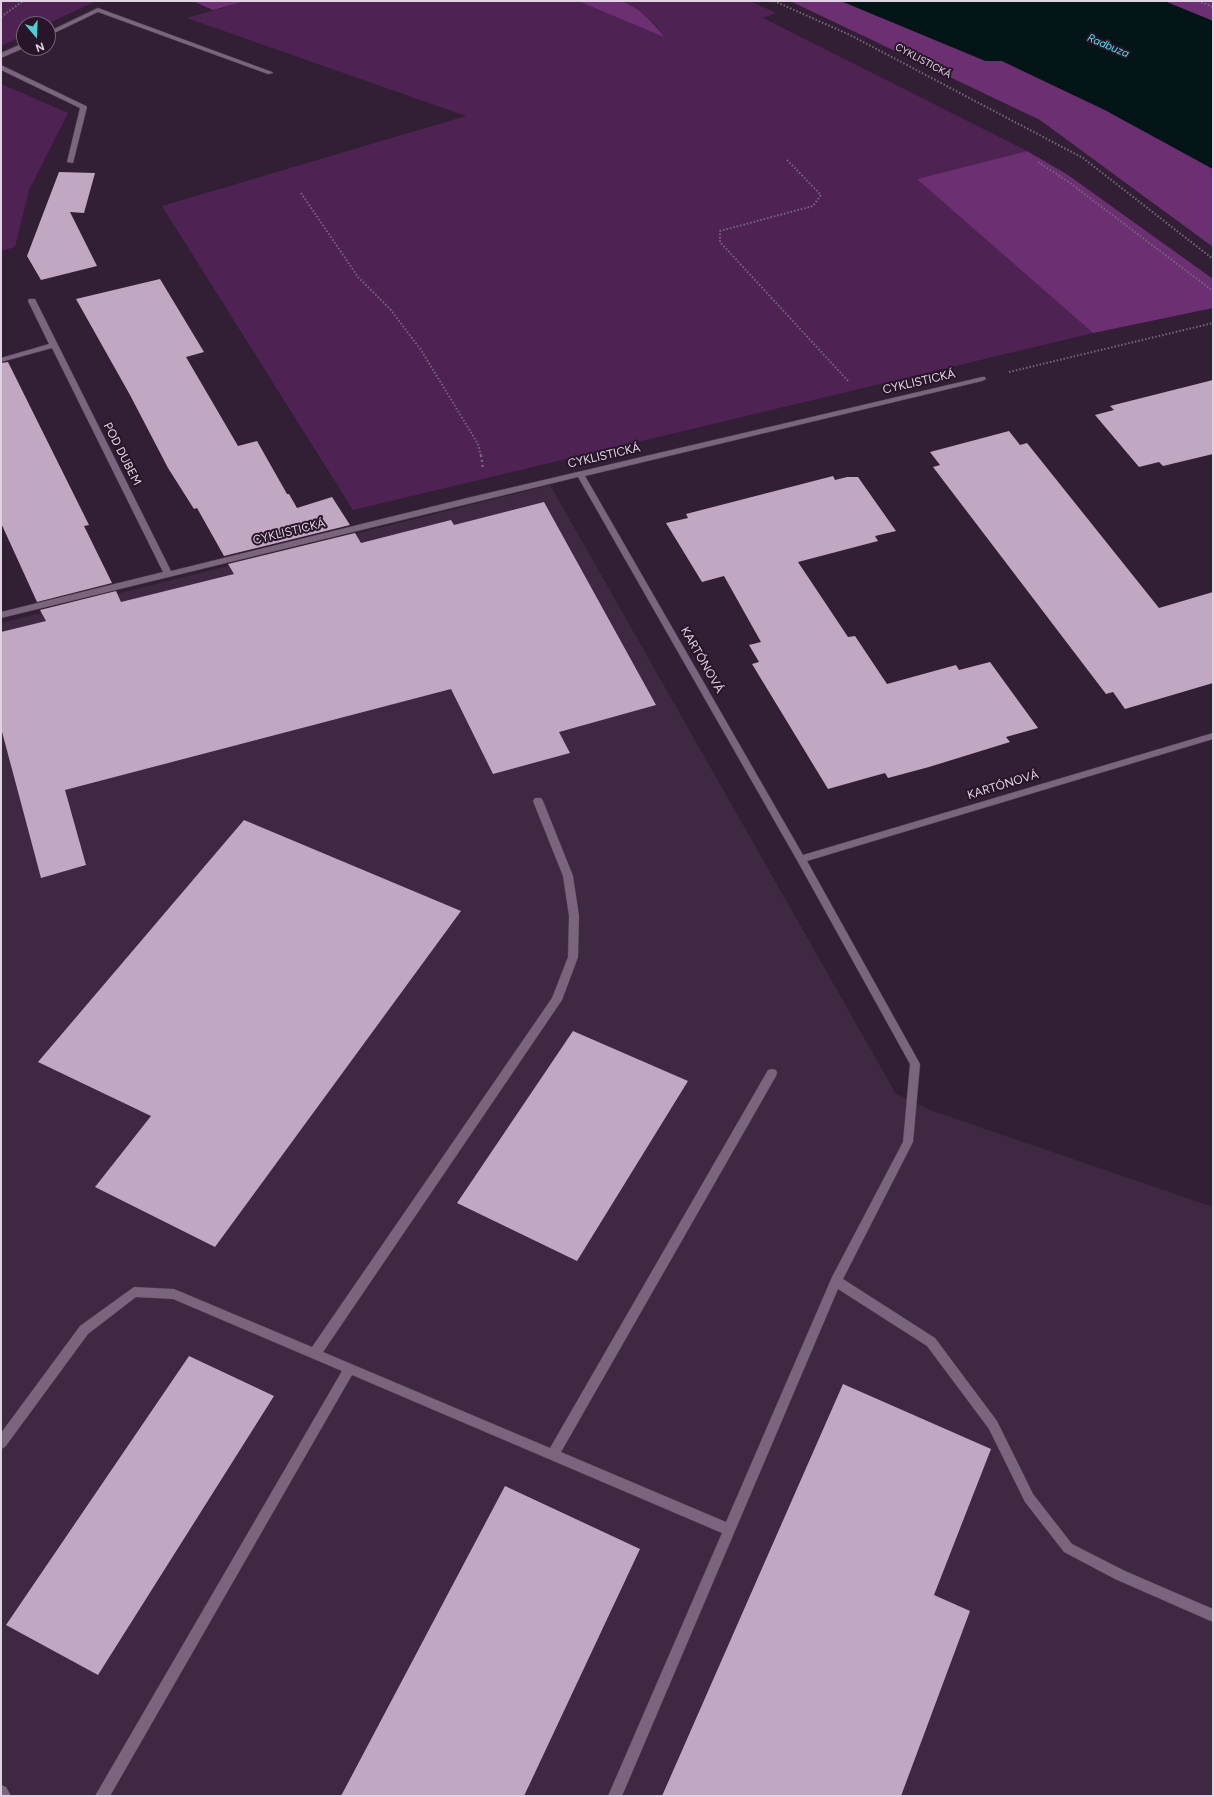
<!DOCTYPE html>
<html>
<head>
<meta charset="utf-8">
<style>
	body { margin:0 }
	#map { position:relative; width:1214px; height:1797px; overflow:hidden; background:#321f35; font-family:Figtree,sans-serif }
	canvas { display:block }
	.frame { position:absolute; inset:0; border:2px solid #e1d4e2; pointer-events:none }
	.north { position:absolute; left:16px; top:16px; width:40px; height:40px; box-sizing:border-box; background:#28152a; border:1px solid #726174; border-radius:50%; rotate:161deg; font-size:11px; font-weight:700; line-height:16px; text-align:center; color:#e1d4e2 }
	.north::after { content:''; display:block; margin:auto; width:14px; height:18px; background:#51ccd2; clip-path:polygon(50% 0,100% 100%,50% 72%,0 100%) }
</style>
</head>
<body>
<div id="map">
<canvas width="1214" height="1797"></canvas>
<div class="frame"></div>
<div class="north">N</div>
</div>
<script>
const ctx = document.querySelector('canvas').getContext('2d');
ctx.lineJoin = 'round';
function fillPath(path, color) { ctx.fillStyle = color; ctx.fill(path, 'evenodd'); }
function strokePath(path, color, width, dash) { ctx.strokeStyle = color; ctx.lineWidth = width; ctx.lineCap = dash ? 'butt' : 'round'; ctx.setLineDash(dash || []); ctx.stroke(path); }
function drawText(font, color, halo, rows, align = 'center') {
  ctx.font = font + ' Figtree,sans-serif'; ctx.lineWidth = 4; ctx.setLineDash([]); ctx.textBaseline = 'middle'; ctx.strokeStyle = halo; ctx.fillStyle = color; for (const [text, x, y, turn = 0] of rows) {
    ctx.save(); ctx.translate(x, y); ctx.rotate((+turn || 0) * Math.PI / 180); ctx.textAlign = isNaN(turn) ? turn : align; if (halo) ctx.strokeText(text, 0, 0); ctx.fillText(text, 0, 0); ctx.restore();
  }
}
fillPath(new Path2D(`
	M550,485L896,1094L930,1110L1213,1207V1796H1V623Z`), '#3f2842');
fillPath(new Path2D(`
	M1,1H96L47,24H24V35L1,46Z
	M246,1H578L663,36C656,19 635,9 619,1H750L776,13L763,18L1027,151L918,179L1093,333L353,510L162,206L466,116L187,18Z
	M1,84L68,113L29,190L15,247L1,251Z`), '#4e2354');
fillPath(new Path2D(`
	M193,1H246L213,10Z
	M578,1C591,1 606,0 619,1C635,4 655,23 664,37Z
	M790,1H841L985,61H1002L1105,110L1213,169V247L1040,120Z
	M1164,1H1213V21Z
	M1027,151L1068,175L1213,279V308L1093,333L917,179Z`), '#6b2f72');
fillPath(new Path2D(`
	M841,1H1164L1213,21V169L1105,110L1002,61H986Z`), '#031516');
fillPath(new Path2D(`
	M59,172L95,173L84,213L70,212L97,266L41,280L27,256Z
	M160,279L204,352L186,357L238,446L257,441L287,494H289L297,508L332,497L350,525L224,556L197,508L194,509L168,468L130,395L76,299Z
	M8,362L89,525L84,526L112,583L37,602L1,523V363Z
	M1213,380V454L1163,466L1159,462L1139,467L1095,415L1114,410L1110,406Z
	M1009,431L1020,445L1027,443L1159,608L1213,592V683L1125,709L1113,692L1106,694L933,467L940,465L930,452Z
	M833,476L835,480L847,477H858L896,531L875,536L878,541L798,562L848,637L855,636L887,684L956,665L959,670L990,662L1038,728L1006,737L1010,742L929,767L888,778L885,773L828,789L752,664L759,662L749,645L761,642L724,576L702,582L666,523L688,518L686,514Z
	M544,502L656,705L559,732L570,753L493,774L451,689L65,790L86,865L41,878L1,728V632L46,621L40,610L116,591L121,602L234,574L228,564L355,533L361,543L451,520L454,525Z
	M244,820L461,911L215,1247L95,1187L151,1116L38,1062Z
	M573,1031L688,1081L577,1261L457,1203Z
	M189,1356L274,1396L98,1675L6,1625Z
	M843,1384L991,1449L934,1595L970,1611L901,1796H662Z
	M505,1486L640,1549L524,1796H341Z`), '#c0a7c2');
const minor = new Path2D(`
	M98,8L272,72L273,73L268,74L98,12L48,36V32Z
	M24,43V48L1,58V53Z
	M1,65L86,106L87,107L73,163L67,162L80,108L1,70Z
	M29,299H35L171,571L467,498L982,377H985L986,379L982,381L585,476L803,855L1213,733V739L807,861L920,1064L913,1142L843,1279L935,1338L997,1421L1033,1494L1072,1544L1125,1571L1213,1609V1622L1115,1579L1064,1552L1025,1502L989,1429L927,1346L838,1289L622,1796H608L722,1533L352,1375L110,1796H95L342,1371L173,1299L136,1297L88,1334L5,1447L1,1449V1433L80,1326L134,1287L174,1289L312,1347L552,998L568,957L569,916L563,876L533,801L535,798H541L543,801L573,876L579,916L578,957L562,1000L323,1352L550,1448L768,1070L772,1069L776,1070L777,1073L776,1076L561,1452L726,1522L832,1277L903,1142L910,1064L798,862L578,477L1,618V612L163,572L52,348L1,362V358L49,344L28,301Z
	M1,1785L6,1787L11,1796H1Z`);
strokePath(minor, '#4e3d4f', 1);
strokePath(new Path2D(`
	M774,1L850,35L1083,158L1213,259
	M1198,1L1213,7
	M1,17L23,1
	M787,160L821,195L813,206L720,231V242L849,382
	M1038,162L1070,183L1213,291
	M301,193L358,277L390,309L421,350L478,444L481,456
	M1009,372L1213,323`), '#776679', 2, [1.5, 2]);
strokePath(new Path2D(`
	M481,455L483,468`), '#776679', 2.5, [2, 3]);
fillPath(minor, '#7b647d');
drawText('10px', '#e1d4e2', '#28152a', [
	["CYKLISTICKÁ",923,61,28]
]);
drawText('italic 11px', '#4fe5ec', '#28152a', [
	["Radbuza",1108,46,23]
]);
drawText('12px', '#e1d4e2', '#28152a', [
	["CYKLISTICKÁ",919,382,-13],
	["POD DUBEM",122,454,63],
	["CYKLISTICKÁ",604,456,-13],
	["CYKLISTICKÁ",289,532,-14],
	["KARTÓNOVÁ",702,660,60],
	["KARTÓNOVÁ",1003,785,-17]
]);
</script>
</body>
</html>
